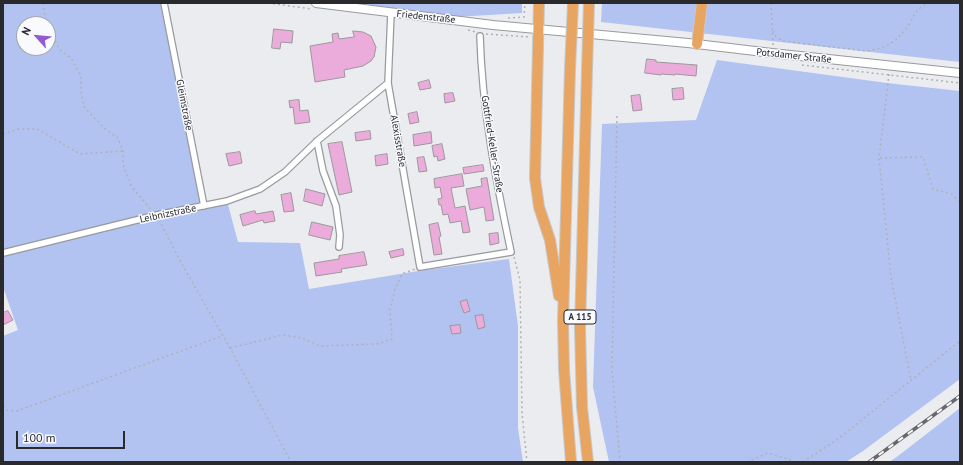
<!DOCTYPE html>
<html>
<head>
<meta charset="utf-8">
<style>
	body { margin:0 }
	#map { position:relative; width:963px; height:465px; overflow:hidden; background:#ebecf0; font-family:"PT Sans",sans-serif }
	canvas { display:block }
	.frame { position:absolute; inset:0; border:4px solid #2a2a2c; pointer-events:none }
	.north { position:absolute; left:16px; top:16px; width:40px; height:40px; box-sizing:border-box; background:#f8fafe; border:1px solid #a6a7aa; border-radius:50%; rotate:297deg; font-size:11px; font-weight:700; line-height:16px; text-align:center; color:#2a2a2c }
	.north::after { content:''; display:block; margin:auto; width:14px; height:18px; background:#925bd3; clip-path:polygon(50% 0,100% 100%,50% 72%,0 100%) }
	.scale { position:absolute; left:16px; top:431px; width:109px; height:18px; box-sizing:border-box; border:2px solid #2a2a2c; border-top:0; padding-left:5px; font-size:12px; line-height:14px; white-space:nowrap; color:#2a2a2c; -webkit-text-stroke:3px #f8fafe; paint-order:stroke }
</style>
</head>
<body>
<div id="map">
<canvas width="963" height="465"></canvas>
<div class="frame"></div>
<div class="north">N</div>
<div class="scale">100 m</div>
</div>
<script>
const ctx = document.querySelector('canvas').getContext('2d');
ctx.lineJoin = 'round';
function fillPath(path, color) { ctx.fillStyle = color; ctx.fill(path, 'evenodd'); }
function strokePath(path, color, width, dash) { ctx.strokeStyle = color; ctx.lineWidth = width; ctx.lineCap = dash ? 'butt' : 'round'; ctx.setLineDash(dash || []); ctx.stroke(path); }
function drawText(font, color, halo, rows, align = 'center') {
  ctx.font = font + ' "PT Sans",sans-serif'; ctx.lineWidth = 3; ctx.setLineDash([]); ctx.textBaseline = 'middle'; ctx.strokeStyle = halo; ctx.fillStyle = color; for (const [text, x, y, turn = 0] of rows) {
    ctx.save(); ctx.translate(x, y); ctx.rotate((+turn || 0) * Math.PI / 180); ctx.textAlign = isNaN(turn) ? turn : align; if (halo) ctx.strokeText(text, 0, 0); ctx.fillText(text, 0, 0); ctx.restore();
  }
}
fillPath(new Path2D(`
	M3,3H164L204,206L227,201L238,242L300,243L309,289L418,271L509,259L518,326V428L523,462H3V336L18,330L3,287ZM24,24H48V48H24Z
	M357,3H522V13L455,17Z
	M602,3H960V62L601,22Z
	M717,60L887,83L960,91V379L863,451L846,462H609L593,387L602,124L696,120Z
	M960,408V462H889L898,456Z`), '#b2c3f2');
const building = new Path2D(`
	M274,29L293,31L292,43L281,42L280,49L272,48Z
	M353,31L363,32L371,36L376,47L374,57L371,61L363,66L344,70L345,77L315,82L310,46L333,42L332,34L338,33L339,39L354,37Z
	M647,59L656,60V62L697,65L696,76L675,74V75L661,74V75L645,73Z
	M429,80L431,88L420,90L418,83Z
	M683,88L684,99L673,100L672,89Z
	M453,93L455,101L445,103L444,94Z
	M640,95L642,110L633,111L631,96Z
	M299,100L300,111L308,110L310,122L295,124L293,107L290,108L289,101Z
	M417,112L419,122L410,124L408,114Z
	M370,131L371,139L356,141L355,133Z
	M431,132L432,143L414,146L413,135Z
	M342,142L352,192L339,195L328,144Z
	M442,144L445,159L438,161L437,156L434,157L432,146Z
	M240,152L242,163L229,166L226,154Z
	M387,154L388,164L376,166L375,156Z
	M424,157L427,171L419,172L417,158Z
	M483,165L484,171L464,174L463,168Z
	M462,174L464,186L451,188L455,208L465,206L470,232L463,233L461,221L450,223L448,214L443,215L441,205H439L438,199L442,198L440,187L435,188L434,179Z
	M487,178L494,220L486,221L484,207L470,210L466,189L482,186L481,179Z
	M306,189L325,194L322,206L304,201Z
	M291,193L294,211L284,212L281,195Z
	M255,211L256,214L273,211L275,221L264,223L263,220L243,226L240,215Z
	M312,222L333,227L330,240L309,235Z
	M438,223L441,236L439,237L442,254L434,255L429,225Z
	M498,233L499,243L490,245L489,234Z
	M403,249L404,255L391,258L389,252Z
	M364,252L367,265L341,269L342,272L316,276L314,263L339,259V256Z
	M467,300L470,311L464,313L460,302Z
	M8,311L13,320L3,325V313Z
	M483,315L485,327L478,329L475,316Z
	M460,325L461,333L452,334L450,326Z`);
fillPath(building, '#ebabdb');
strokePath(building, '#9c989b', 1);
const street = new Path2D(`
	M164,3L204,206
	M391,13L388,83L420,267L511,252C496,181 482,109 480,36
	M317,141L323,171L336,206L340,235L339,247
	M3,253L157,215L227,201L260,189L285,172L317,141L388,83`);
const secondary = new Path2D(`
	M316,3L493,25L688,43L772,53L960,73`);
const highway = new Path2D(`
	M539,3L535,178L539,207L550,240L559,296
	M697,44L702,3
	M570,69L563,321L564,370L571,462
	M587,70L580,328L582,407L588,462`);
strokePath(street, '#999a9e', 8);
strokePath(secondary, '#999a9e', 10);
strokePath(highway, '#c8c8c8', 12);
strokePath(new Path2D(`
	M43,3L46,24
	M268,3L312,9
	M771,3L773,45
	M508,18L524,17L525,3
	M48,28L60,50L71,58L81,76V91L84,107L104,128L118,138L123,151V165L132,187L152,211
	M468,30L476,32
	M773,31L776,37L783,41L866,51C888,48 897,42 910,23C916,12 917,8 929,3
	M486,34L530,37
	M802,65L960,83
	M889,74L879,158L891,277L911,381
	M617,116L612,370L620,462
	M3,134L19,129H37L80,154L123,151
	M880,158L923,157L933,189L951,194L960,202
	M159,220L183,266L230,348L291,462
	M514,257L520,280L522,413L527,462
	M230,348L283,335L302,338L320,346L377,344L392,339L390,310L395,289L402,274L415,269
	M3,406C7,412 12,411 17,411L222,336
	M747,462L768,453L797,462
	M803,462L838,439L960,341`), '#b0b1b4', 1.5, [2, 3]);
strokePath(street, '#fff', 5.5);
strokePath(secondary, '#fff', 8);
strokePath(highway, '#e8a561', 10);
const rail = new Path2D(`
	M869,462L960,396`);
strokePath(rail, '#68686b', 3.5);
strokePath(rail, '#f8fafe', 2, [6]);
const highwayBridge = new Path2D(`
	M570,69L573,3
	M587,70L589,3`);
strokePath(highwayBridge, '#c8c8c8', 12, []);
strokePath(highwayBridge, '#e8a561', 10);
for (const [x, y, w] of [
	[580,317,32]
]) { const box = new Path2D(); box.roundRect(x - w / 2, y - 7, w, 14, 3); ctx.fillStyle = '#f8fafe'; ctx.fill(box); strokePath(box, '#2a2a2c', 1); }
drawText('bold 9px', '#2a2a2c', null, [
	["A 115",580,317]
]);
drawText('10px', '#2a2a2c', '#f8fafe', [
	["Friedenstraße",426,17,6],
	["Potsdamer Straße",794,56,6],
	["Gleimstraße",184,105,79],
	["Alexisstraße",398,141,80],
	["Gottfried-Keller-Straße",492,144,81],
	["Leibnizstraße",168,214,-12]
]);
</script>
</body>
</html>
